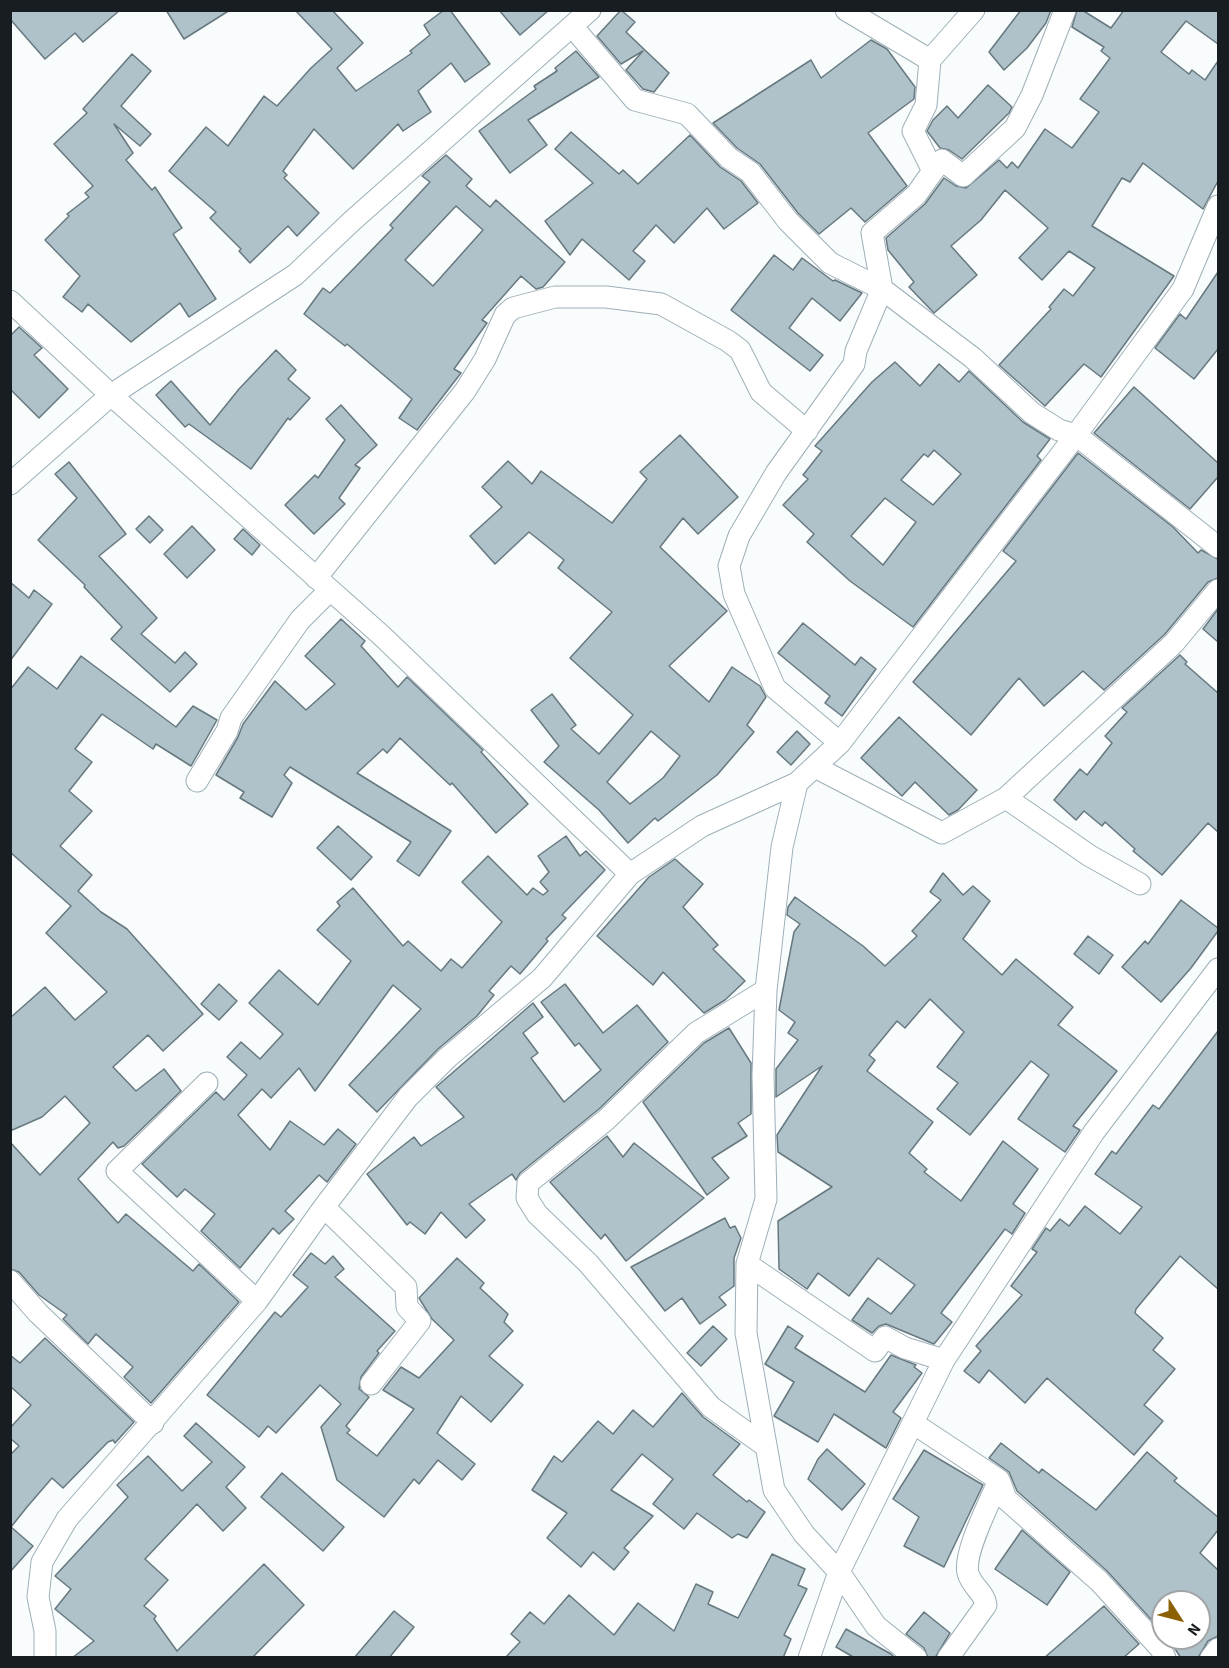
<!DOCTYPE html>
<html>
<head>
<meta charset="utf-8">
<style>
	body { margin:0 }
	#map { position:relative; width:1229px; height:1668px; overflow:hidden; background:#f8fcfd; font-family:"Source Sans 3",sans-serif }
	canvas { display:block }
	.frame { position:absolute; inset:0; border:12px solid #171d20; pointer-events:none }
	.north { position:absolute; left:1151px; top:1590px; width:60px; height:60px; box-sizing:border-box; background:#fff; border:2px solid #a2a5a6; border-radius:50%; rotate:126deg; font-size:16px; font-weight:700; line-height:24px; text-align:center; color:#171d20 }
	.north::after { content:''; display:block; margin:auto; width:21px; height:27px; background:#8c6004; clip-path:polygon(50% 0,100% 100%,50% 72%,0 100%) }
</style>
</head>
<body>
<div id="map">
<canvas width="1229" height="1668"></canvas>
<div class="frame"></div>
<div class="north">N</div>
</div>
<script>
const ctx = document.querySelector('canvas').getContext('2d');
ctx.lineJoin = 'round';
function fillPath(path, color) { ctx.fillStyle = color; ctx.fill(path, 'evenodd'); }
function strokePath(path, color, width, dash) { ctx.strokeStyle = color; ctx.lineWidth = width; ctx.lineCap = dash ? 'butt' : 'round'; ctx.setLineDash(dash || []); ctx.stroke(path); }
const building = new Path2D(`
	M10,10H120L83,42L75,33L45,59L10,19Z
	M166,10H230L184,39Z
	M295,10H332L363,43L337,68L356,91L412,53L410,51L430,35L424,25L444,10H450L490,64L465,82L451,63L418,91L431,112L403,131L398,124L353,169L314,129L283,171L287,175L284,178L319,213L297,236L288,226L250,263L239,251L241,249L210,218L216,212L169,171L206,127L228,146L264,96L277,106L311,68L332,49Z
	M499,10H549L520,35Z
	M621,10L635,22L626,32L669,73L654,92L643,89L626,70L643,51L621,64L597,36Z
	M1021,10H1051L1046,23L1027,48L1004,70L989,52Z
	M1077,10H1082L1111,28L1124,10H1218V44L1186,21L1161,52L1189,74L1192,70L1205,80L1218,61V181L1203,209L1143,163L1130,182L1122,178L1092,226L1174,276L1101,377L1084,364L1045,406L999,365L1051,309L1049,307L1064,289L1073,296L1095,268L1069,251L1042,280L1019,258L1048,228L1005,190L981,220L951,246L977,275L934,313L909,287L914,282L888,250L886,238L925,204L944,178L956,186L966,188L999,160L1007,168L1012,162L1018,168L1045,129L1072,148L1099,112L1080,99L1110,58L1101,51L1104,47L1072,27Z
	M871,40L887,49L915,87L914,99L868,133L907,186L865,222L851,208L819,234L798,213L760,164L737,148L713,123L811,60L821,78Z
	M576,51L599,77L528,120L547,145L510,173L479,131L536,89L534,86L557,71L555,68Z
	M132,54L151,71L121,106L151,134L140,146L114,124L133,153L126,160L152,190L155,187L182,228L173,234L216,299L189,317L180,303L131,342L88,304L82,312L63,297L80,276L45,240L69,216L67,214L89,197L85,193L93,186L54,144L87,113L83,109Z
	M988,85L1012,107L1009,113L962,159L949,150L940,148L927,131L933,120L947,106L958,118Z
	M571,132L619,174L623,170L638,184L690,135L720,167L741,181L758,203L724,229L707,208L674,243L656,225L633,251L645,261L629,280L582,239L570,255L545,221L593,183L555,149Z
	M446,155L472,179L466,186L490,207L496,200L565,262L543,287L536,289L521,276L482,320L487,323L454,369L461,373L417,430L399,418L412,399L347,344L345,346L304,314L323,288L330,293L393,228L390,225L430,182L422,176ZM456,206L483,230L433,286L405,260Z
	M774,255L793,270L802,258L833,281L835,280L862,293L840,321L812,298L789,328L823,355L810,371L731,310Z
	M1218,272V349L1194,379L1155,348L1180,314L1186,319Z
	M19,327L42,348L34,355L68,389L39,418L10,389V336Z
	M276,350L296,370L288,379L310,398L290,420L288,418L251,469L189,424L185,427L156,395L171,381L210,425L239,389Z
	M895,362L920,386L939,364L959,382L969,371L1023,422L1050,439L1037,456L1041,460L913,627L850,581L807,542L814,534L783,505L808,479L803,475L822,451L815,446L872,382ZM934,450L961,474L933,505L901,480L924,454L928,457ZM885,498L916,522L883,565L851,536Z
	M1134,387L1218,463V477L1190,509L1094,433Z
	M341,405L377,445L355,465L360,468L339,498L345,504L314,534L285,505L315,475L318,478L345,440L326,419Z
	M680,435L738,497L698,534L683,518L660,547L727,611L669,666L709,702L732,667L760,686L766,697L747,725L754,732L717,775L658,821L655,818L628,843L599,810L544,762L559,746L531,710L552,694L576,725L571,729L599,754L633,715L570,658L612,612L558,568L564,560L529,532L495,564L470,536L502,507L482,487L508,461L532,484L541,471L612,523L647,479L640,472ZM651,731L680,756L663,778L630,804L607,782Z
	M1078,453L1173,527L1198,553L1201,550L1218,559V578L1208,582L1165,634L1104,690L1083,671L1044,706L1019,678L971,735L913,682L1016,561L1003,551Z
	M69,462L126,534L99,556L157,618L141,634L175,663L185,652L197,664L170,692L111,639L122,627L84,587L85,585L38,540L77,498L55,474Z
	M149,516L163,530L150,543L136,529Z
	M192,526L215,550L187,578L164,554Z
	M243,529L260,545L252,555L234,539Z
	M10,582L29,598L34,590L52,604L10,661Z
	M1218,609V642L1203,629Z
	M341,619L365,641L361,646L398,687L407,677L483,750L481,752L528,804L496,833L452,783L450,785L400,738L387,753L383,749L357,773L451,831L419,876L397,861L411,842L290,767L284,775L292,783L272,817L240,798L244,792L216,775L238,737L243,724L275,681L306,710L335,684L305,656Z
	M803,623L855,665L861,657L876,669L842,716L825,703L830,696L778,653Z
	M1180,655L1187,662L1185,664L1218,693V832L1208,823L1162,875L1133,851L1135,849L1105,822L1102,826L1084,811L1076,820L1054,800L1080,769L1087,775L1112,743L1105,736L1127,712L1122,708Z
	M81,656L176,727L193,706L217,720L191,766L156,744L153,749L102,714L75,749L92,762L69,791L92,811L60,846L92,875L78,891L101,912L127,929L203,1014L163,1051L148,1035L113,1067L136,1091L164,1069L181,1091L124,1146L118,1148L113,1142L78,1179L118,1223L126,1214L193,1271L199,1264L239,1302L151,1403L124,1377L133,1367L96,1334L88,1344L63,1319L67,1315L39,1295L19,1272L10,1269V1142L40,1175L90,1123L65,1096L42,1117L10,1131V1018L45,987L75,1020L107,992L46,933L71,906L10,852V690L28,667L57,689Z
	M899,717L977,790L958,810L949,815L915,782L902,796L861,758Z
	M797,731L810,744L791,765L777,752Z
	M338,826L372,857L351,880L317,848Z
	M566,836L580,856L586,851L605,870L562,915L566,918L546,939L548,941L520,974L511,966L489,991L494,995L477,1016L438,1049L377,1112L349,1085L421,1009L393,985L315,1091L299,1068L271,1098L262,1089L238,1115L270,1150L290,1121L324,1145L338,1129L356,1144L327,1182L319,1175L285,1211L294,1219L279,1234L273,1228L240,1268L201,1231L215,1214L185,1189L177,1197L142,1164L216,1092L224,1100L247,1075L227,1057L241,1042L260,1059L283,1034L249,1003L279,970L318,1005L351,961L317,930L340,906L337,902L353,888L403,946L408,941L441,971L451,959L462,968L502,922L462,882L488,856L527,895L533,888L543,895L548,891L540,882L549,872L538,856Z
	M675,859L703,884L683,907L718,945L713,949L745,981L725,1000L704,1013L663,972L653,985L597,936L649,877Z
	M943,873L963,895L973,886L990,901L963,939L1002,975L1016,959L1073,1007L1058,1025L1117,1071L1073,1126L1080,1130L1065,1152L1018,1119L1049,1075L1031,1061L970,1135L937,1109L958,1083L937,1067L964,1032L930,999L905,1028L897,1021L869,1055L875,1060L867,1071L933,1122L909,1153L927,1169L924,1172L961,1201L1003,1141L1038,1169L1013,1204L1025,1213L1012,1234L1005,1229L941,1313L952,1322L934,1344L886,1324L879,1326L872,1333L852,1320L868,1298L891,1314L915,1285L878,1258L849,1296L818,1273L807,1289L779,1269L778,1221L832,1187L778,1152L777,1135L822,1066L776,1097V1069L798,1040L788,1033L795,1022L779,1010L794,932L800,924L787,915L788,907L795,897L863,946L885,966L917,936L912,931L941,900L930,892Z
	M1181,900L1218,928V931L1191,968L1161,1002L1122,967L1145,941L1148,944Z
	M1088,936L1113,955L1099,974L1074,954Z
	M219,984L237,1001L219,1020L201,1004Z
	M565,984L603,1033L637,1005L668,1042L599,1109L520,1173L516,1180L512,1174L469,1204L485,1220L466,1238L441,1212L425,1234L410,1222L407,1225L367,1174L414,1137L421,1146L464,1117L436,1087L533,1003L543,1017L523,1033L538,1053L531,1058L564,1102L601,1070L579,1043L575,1046L541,1002Z
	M729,1028L751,1063V1114L738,1123L747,1136L712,1158L729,1178L707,1195L643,1102L704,1043Z
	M1218,1031V1289L1180,1256L1136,1309L1135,1313L1163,1338L1153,1350L1175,1369L1144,1405L1163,1421L1134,1455L1047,1378L1025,1403L989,1370L979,1383L964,1371L981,1351L976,1346L1022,1295L1011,1286L1037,1252L1032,1249L1046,1228L1050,1231L1060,1219L1069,1226L1085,1206L1120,1234L1142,1207L1095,1174L1112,1151L1116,1154L1153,1105L1159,1109Z
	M607,1136L623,1157L634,1143L704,1198L626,1261L605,1234L601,1239L550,1182Z
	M725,1218L730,1228L735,1226L741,1238L734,1258V1286L719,1297L726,1305L700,1324L682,1298L665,1311L631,1267Z
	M311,1253L325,1264L333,1256L344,1269L335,1277L395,1331L377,1351L379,1353L361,1377L359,1389L369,1397L346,1426L350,1430L347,1433L377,1456L414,1409L383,1390L401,1367L419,1378L454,1340L432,1319L419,1298L457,1258L484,1283L480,1288L508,1314L504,1322L513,1331L489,1356L523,1385L491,1422L461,1396L437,1433L475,1464L462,1480L438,1460L419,1484L414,1479L384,1517L337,1480L321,1427L341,1404L320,1385L276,1433L268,1426L259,1437L207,1395L275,1312L281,1317L308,1287L293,1275Z
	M713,1326L727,1339L701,1366L687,1353Z
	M788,1326L803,1336L795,1348L865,1392L891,1355L916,1365L914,1367L922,1373L893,1412L901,1418L886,1448L834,1414L818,1442L774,1416L794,1382L765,1364Z
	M45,1338L134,1422L115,1443L113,1440L108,1442L63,1488L52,1478L27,1507L11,1527L33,1546L10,1572V1455L19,1446L10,1438V1428L31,1405L10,1386V1355L20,1363Z
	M682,1393L703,1417L740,1444L713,1475L747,1502L749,1500L765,1512L747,1538L738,1534L732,1538L697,1513L684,1529L653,1504L673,1479L642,1454L611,1490L653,1516L624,1548L629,1552L614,1570L593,1552L581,1567L547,1538L567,1513L532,1490L554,1456L562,1462L598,1421L613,1434L633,1410L653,1427Z
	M196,1423L245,1467L226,1487L246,1508L223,1531L197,1504L145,1559L168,1580L144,1606L156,1616L154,1619L177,1651L264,1564L304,1605L252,1658H72L94,1641L55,1609L71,1589L55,1576L128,1497L117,1485L148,1456L182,1491L212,1462L184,1436Z
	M1001,1443L1039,1473L1042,1469L1096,1510L1147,1452L1177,1478L1174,1481L1218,1517V1530L1200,1553L1218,1570V1636L1208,1641L1198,1658H1181L1168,1638H1199V1602H1163V1622L1158,1627L1107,1571L1017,1491L1009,1472L989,1458Z
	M827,1449L865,1484L842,1510L808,1479L818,1459Z
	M924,1450L983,1485L944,1567L904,1546L919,1517L893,1499Z
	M282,1473L344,1527L323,1551L261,1497Z
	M1022,1530L1070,1572L1047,1605L995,1569Z
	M772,1554L805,1569L798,1585L807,1589L784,1635L791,1639L783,1658H505L520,1642L511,1634L530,1612L544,1624L569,1595L614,1635L638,1603L674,1631L696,1584L713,1592L708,1604L738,1618Z
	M1104,1606L1139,1644L1123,1658H1044Z
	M394,1611L414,1627L389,1658H354Z
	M924,1612L950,1633L935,1658H928L924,1648L906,1634Z
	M846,1629L891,1654L895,1658H855L836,1647Z`);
fillPath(building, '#afc1c9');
strokePath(building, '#67787f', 1.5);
const street = new Path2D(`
	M846,10L930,60
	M572,26L635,100L687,114L729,158L750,172L788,221L830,263L882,289L973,358L1032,413L1059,430L1076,435L1218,547
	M933,171L942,160L963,176L1015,128L1032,95L1065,10
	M10,301L111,395L381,635L630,874
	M10,484L111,395L295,275L352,221L590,10
	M316,578L465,391L485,359L505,315L513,308L555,297H606L661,304L728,341L740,350L761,392L807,431
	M840,743L775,688L734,594L729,566L739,536L776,473L854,364L856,351L882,289L872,233L916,195L933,171L913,131L926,105L930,60L974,10
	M815,767L942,833L1006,798L1090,856L1140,884
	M197,781L227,731L231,718L300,620L330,590
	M797,783L782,847L766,990L763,1076L766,1199L747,1264L746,1333L774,1490L804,1534L839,1572L876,1626L916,1658
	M1006,798L1174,643L1218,590
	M207,1083L117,1171L257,1301
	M324,1207L406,1287L407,1307L420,1321L371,1384
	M747,1264L875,1351L885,1337L905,1348L944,1360
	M10,1281L38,1313L153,1423
	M913,1423L999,1480L1006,1499L1099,1581L1161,1649L1165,1658
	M764,1445L711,1407L588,1263L537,1214L527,1198L528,1183L607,1119L696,1033L766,990
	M45,1658V1631L38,1597L42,1562L67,1519L257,1301L324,1207L408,1097L447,1058L542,978L630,874L702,826L797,783L840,743L1076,435L1183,289L1218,206
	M809,1658L839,1572L944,1360L1094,1132L1218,969
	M948,1658L986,1605C985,1593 971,1586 968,1573C963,1553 990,1502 999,1480
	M1211,1658L1218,1649`);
strokePath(street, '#9eafb8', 23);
strokePath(street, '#fff', 21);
</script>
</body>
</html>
